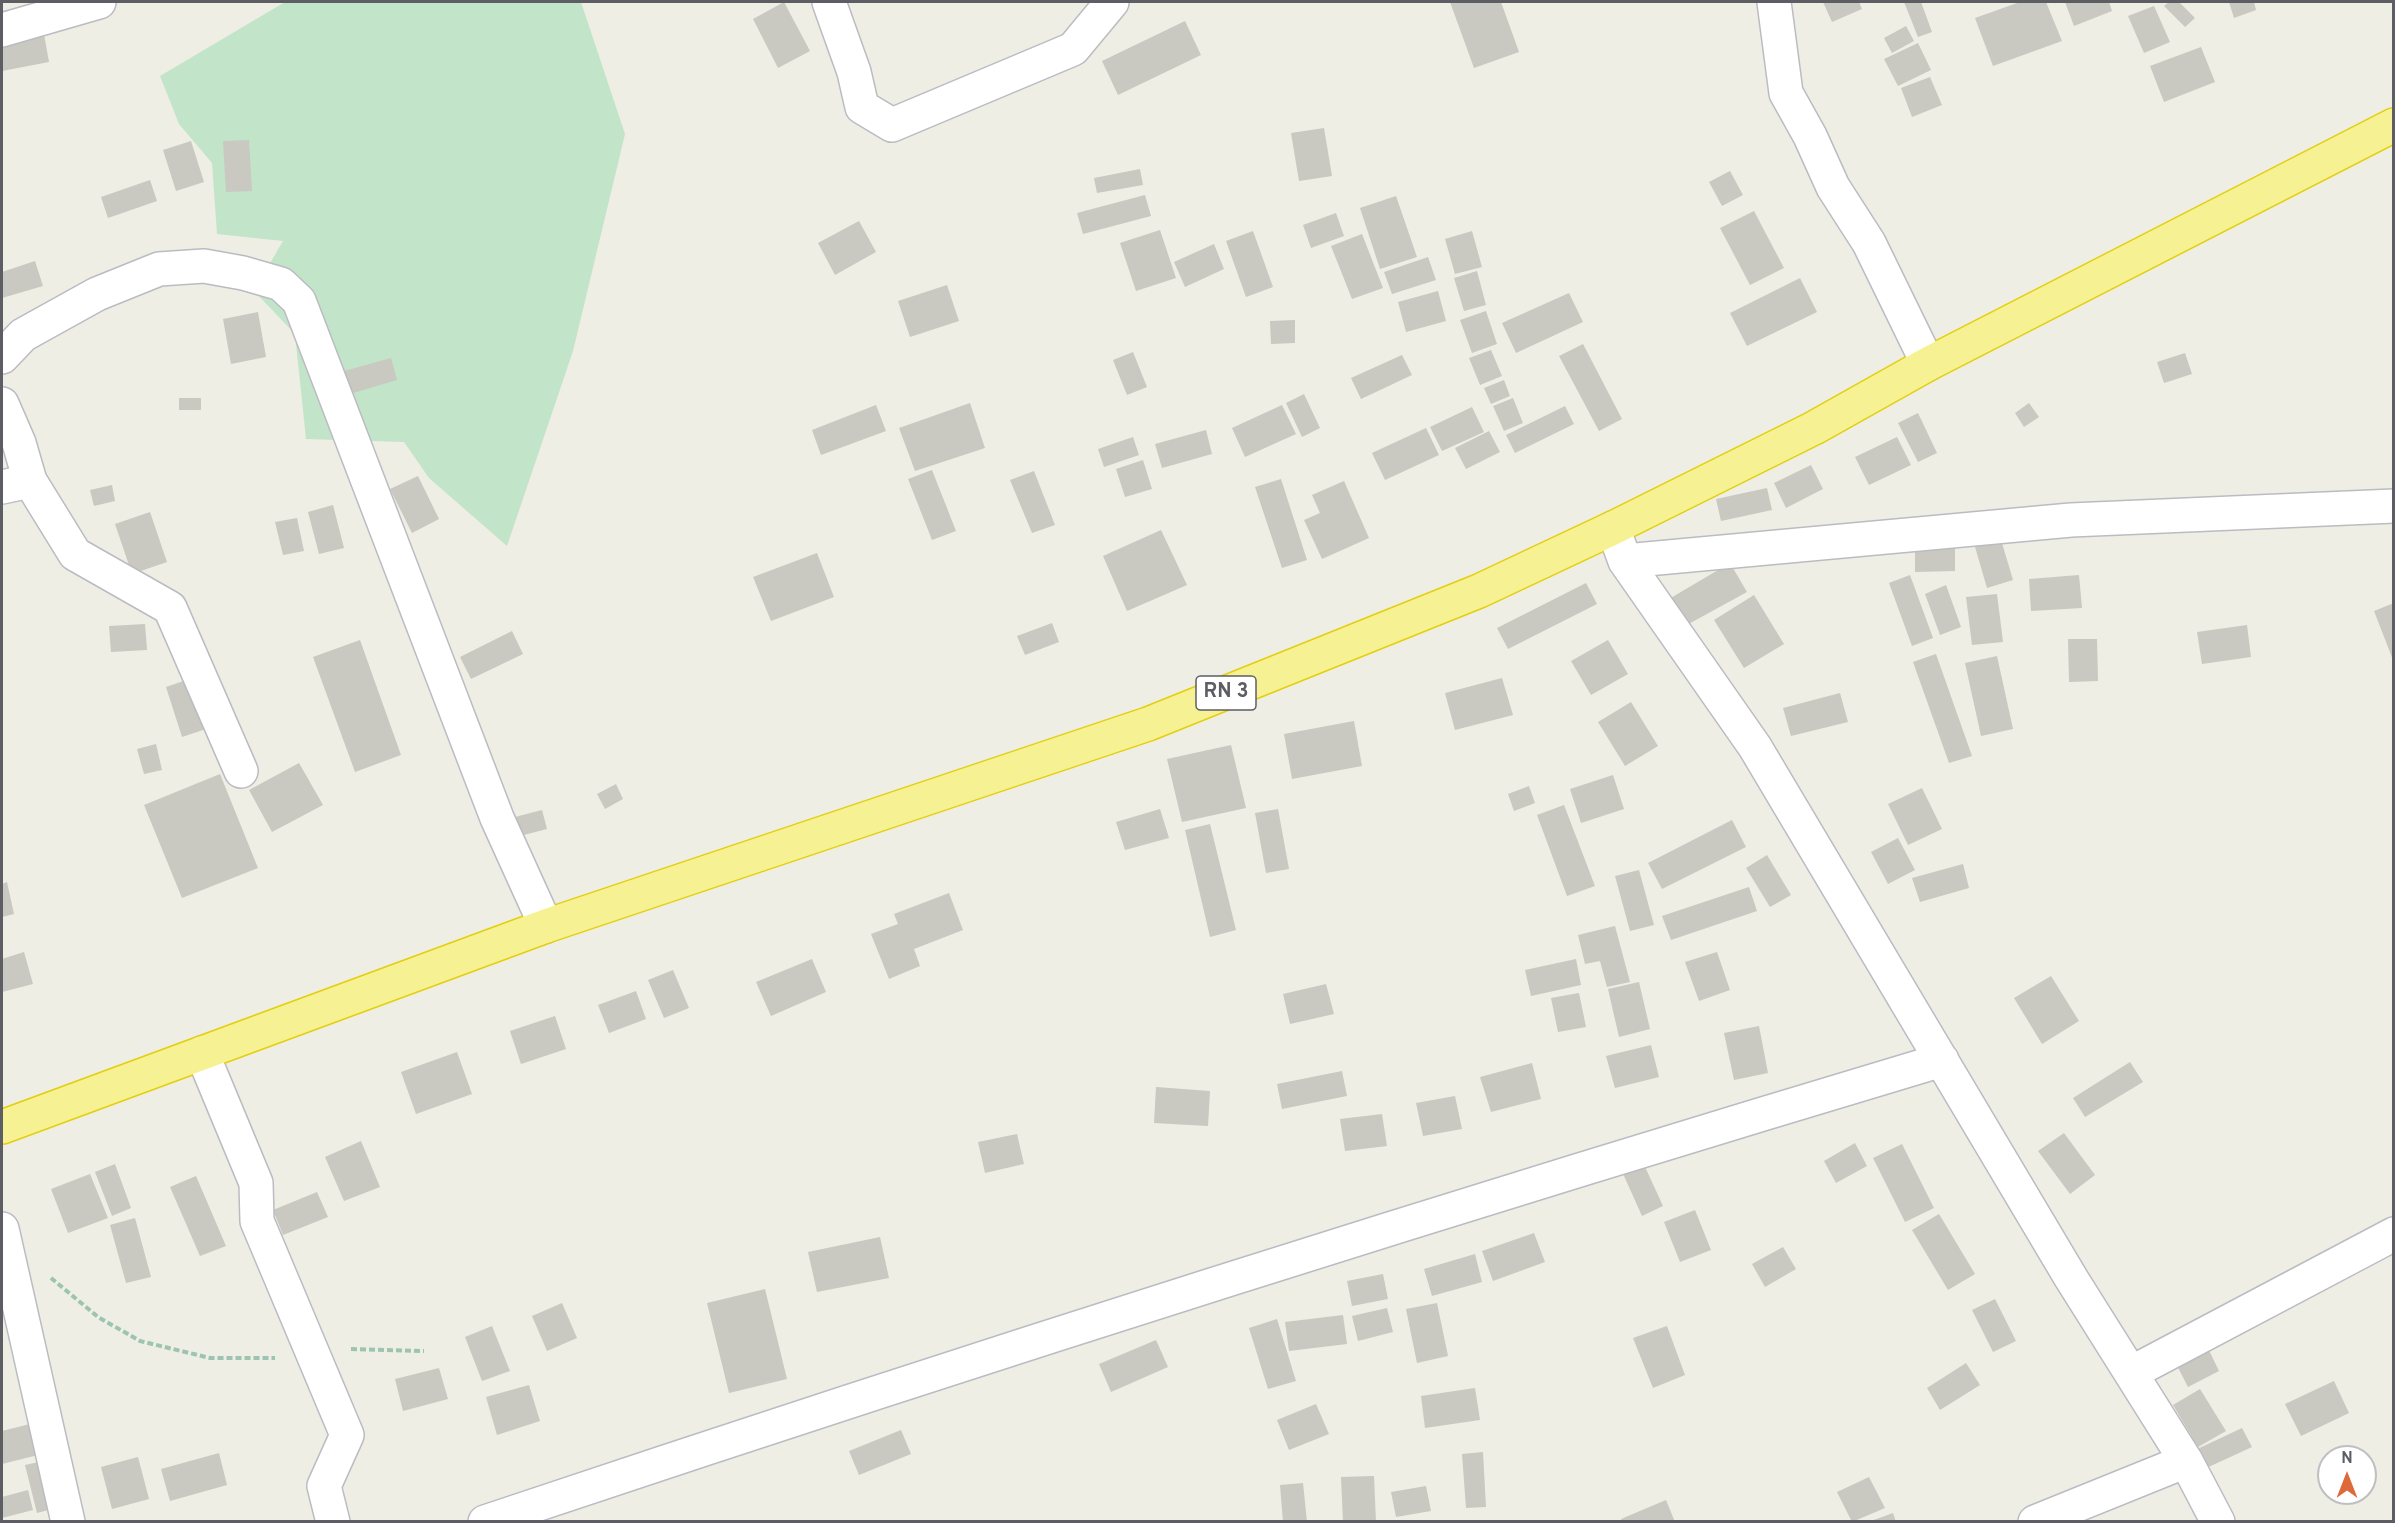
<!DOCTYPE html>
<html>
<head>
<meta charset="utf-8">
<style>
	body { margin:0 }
	#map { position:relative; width:2395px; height:1523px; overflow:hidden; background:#eeeee4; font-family:Overpass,sans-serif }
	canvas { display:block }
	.frame { position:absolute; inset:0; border:3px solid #5c5e64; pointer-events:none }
	.north { position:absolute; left:2317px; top:1445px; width:60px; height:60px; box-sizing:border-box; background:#fff; border:2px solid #bebfc1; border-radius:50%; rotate:0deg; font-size:16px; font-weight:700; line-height:24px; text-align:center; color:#5c5e64 }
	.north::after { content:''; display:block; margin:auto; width:21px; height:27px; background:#de6a3a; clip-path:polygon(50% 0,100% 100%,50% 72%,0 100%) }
</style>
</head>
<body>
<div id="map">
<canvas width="2395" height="1523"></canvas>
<div class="frame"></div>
<div class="north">N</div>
</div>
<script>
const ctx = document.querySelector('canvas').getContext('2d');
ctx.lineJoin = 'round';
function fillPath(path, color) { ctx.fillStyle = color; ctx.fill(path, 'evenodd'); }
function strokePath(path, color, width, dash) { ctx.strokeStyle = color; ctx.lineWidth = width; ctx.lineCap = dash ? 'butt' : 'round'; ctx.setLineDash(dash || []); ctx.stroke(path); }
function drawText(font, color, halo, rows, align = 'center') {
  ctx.font = font + ' Overpass,sans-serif'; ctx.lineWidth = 4.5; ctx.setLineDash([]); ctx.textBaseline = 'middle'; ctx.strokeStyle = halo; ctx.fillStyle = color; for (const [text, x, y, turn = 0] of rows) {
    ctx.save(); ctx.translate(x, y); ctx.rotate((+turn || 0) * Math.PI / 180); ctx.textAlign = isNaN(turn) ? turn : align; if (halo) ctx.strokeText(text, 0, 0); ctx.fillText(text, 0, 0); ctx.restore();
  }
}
fillPath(new Path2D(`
	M285,2H581L625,134L573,351L507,546L429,478L404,442L306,439L295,334L254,291L283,241L217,234L212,163L179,124L160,76Z`), '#c2e4c9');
fillPath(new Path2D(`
	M784,2L810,51L778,68L753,19Z
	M1450,2H1501L1519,52L1474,68Z
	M1823,2H1859L1862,9L1832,22Z
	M1904,2H1921L1932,32L1918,37Z
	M2020,2H2046L2062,41L1993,66L1975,18Z
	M2065,2H2109L2112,11L2074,26Z
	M2169,2H2179L2195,18L2185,27L2164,6Z
	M2229,2H2254L2256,10L2234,18Z
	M2154,6L2170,42L2144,53L2128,16Z
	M1185,21L1201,55L1118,95L1102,61Z
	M1906,26L1914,41L1892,53L1884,38Z
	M44,34L49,62L2,71V41Z
	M1918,43L1931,70L1898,86L1884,59Z
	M2201,47L2215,82L2164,102L2150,66Z
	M1930,77L1942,105L1912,117L1901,88Z
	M1324,128L1332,176L1299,181L1291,133Z
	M249,140L252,191L226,192L223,141Z
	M191,141L204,182L176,191L163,150Z
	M1140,169L1143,185L1097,193L1094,178Z
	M1730,171L1743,195L1722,206L1709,182Z
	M150,180L157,201L108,218L101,197Z
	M1145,195L1151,216L1083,234L1077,213Z
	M1396,196L1417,257L1380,269L1360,208Z
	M1754,211L1784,268L1750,285L1720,228Z
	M1336,213L1344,236L1311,248L1303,225Z
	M859,221L876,252L835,275L818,243Z
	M1160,230L1176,278L1136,291L1120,243Z
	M1253,231L1273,287L1246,297L1226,241Z
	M1472,231L1482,267L1455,274L1445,239Z
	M1362,234L1383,288L1352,299L1331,246Z
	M1214,244L1224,269L1185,287L1174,262Z
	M1428,257L1436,280L1392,294L1384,272Z
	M35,261L43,286L2,298V272Z
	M1477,271L1486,305L1464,311L1454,278Z
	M1800,278L1817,312L1747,346L1730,313Z
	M947,285L959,321L910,337L898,301Z
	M1438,291L1446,321L1406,332L1398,302Z
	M1569,293L1583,322L1516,353L1502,323Z
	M1486,311L1497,344L1472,353L1460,320Z
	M258,312L266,357L231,364L223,319Z
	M1295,320V343L1271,344L1270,321Z
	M1583,344L1622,419L1599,431L1559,356Z
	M1491,350L1502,376L1480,385L1469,358Z
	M1133,352L1147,387L1127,395L1113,360Z
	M2185,353L2192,374L2164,383L2157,362Z
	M1402,355L1412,375L1361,399L1351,378Z
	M391,358L397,380L343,396L337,373Z
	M1504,380L1510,396L1491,404L1484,388Z
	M1304,394L1320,428L1302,437L1286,403Z
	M179,398H201V410H179Z
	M1513,398L1523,423L1504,431L1493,406Z
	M970,403L985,448L915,471L899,428Z
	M2029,403L2039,417L2024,427L2015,413Z
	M876,405L886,431L821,455L812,430Z
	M1282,405L1296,434L1245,457L1232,428Z
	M1565,406L1574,424L1515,453L1506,435Z
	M1472,407L1484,432L1442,451L1430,427Z
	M1918,413L1937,453L1918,462L1898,423Z
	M1426,428L1439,455L1385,480L1372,453Z
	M1206,430L1212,454L1162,468L1155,444Z
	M1489,431L1500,452L1466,469L1455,448Z
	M1133,437L1139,455L1104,467L1098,449Z
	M1897,437L1911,465L1869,485L1855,457Z
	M1143,460L1152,489L1125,497L1116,469Z
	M1811,465L1823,489L1786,508L1774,483Z
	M932,470L956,531L932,540L908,479Z
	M1034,471L1055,525L1032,533L1010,480Z
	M418,476L439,519L412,533L390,489Z
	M1281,479L1307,560L1282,568L1255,487Z
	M1344,481L1369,538L1322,559L1304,520L1320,513L1312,495Z
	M112,485L115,501L94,506L90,490Z
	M1767,488L1772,510L1721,521L1716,499Z
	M333,505L344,548L319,554L308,512Z
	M150,512L167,562L132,574L115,524Z
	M297,518L304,551L283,555L275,522Z
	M1161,530L1187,585L1127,611L1103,556Z
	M1999,533L2013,580L1987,588L1973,540Z
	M1955,544V571L1915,572V545Z
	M817,553L834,597L771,621L753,577Z
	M1730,563L1747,592L1685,626L1669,599Z
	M1910,575L1933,638L1912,646L1889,583Z
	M2079,575L2082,608L2031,611L2029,579Z
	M1586,583L1597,604L1508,649L1497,628Z
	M1946,585L1961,627L1940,635L1925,594Z
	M1997,594L2003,642L1972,645L1966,597Z
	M1754,595L1784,644L1744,668L1714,620Z
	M2394,603V660H2393L2374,611Z
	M1052,623L1059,642L1025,655L1017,636Z
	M145,624L147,650L111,652L109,626Z
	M2247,625L2251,657L2202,664L2197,632Z
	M512,631L523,654L471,679L460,657Z
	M2068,639H2097L2098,681L2069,682Z
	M360,640L401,755L355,772L313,657Z
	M1608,640L1628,674L1591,695L1571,661Z
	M1936,654L1972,756L1949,763L1913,662Z
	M1997,656L2013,729L1981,736L1965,663Z
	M192,678L209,728L182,737L166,687Z
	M1502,678L1513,715L1455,730L1445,693Z
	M1840,693L1848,722L1791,736L1783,708Z
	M1631,702L1658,746L1625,766L1598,722Z
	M1354,721L1362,766L1292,779L1284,734Z
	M156,744L162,770L144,774L137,749Z
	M1231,745L1246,808L1182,822L1167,759Z
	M299,763L323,805L272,832L249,790Z
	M220,774L258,868L182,898L144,805Z
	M1613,775L1624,809L1581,823L1570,789Z
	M616,784L623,799L605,809L597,794Z
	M1529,786L1535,803L1514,811L1508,794Z
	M1922,788L1942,829L1908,845L1888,804Z
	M1564,805L1595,886L1567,896L1537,815Z
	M1160,809L1169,838L1125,850L1116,822Z
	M1278,809L1289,869L1266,873L1255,813Z
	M542,810L547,829L520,836L515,817Z
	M1732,820L1746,847L1662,889L1648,863Z
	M1210,824L1236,930L1210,937L1185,830Z
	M1898,838L1915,870L1888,884L1871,852Z
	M1767,855L1791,895L1770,907L1746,868Z
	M1963,864L1969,888L1920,902L1912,878Z
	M1639,870L1654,925L1630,931L1615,876Z
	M7,882L14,914L2,917V884Z
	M1749,887L1757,911L1671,940L1662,916Z
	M949,893L963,930L914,949L920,966L889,979L871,934L898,924L894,914Z
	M1615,926L1630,982L1607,987L1600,961L1585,964L1578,935Z
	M24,952L33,984L2,992V959Z
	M1717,952L1730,990L1699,1001L1685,962Z
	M812,959L826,992L771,1016L756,982Z
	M1576,959L1581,985L1531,996L1525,970Z
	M673,970L689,1008L664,1018L648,980Z
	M2051,976L2079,1021L2042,1044L2014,998Z
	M1639,982L1650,1029L1619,1037L1608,989Z
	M1326,984L1334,1014L1290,1024L1283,994Z
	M636,991L646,1019L609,1033L598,1005Z
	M1579,993L1586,1027L1558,1032L1551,998Z
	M555,1016L566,1049L521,1064L510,1031Z
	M1759,1026L1768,1073L1734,1080L1724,1033Z
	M1651,1045L1659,1077L1615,1088L1606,1056Z
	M457,1052L472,1094L416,1114L401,1072Z
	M2130,1062L2143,1082L2085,1117L2073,1098Z
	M1532,1063L1541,1099L1491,1112L1480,1077Z
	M1342,1071L1347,1096L1282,1109L1277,1084Z
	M1156,1087L1210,1091L1208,1126L1154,1123Z
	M1455,1096L1462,1129L1423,1136L1416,1103Z
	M1382,1114L1387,1146L1345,1151L1340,1119Z
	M2064,1133L2095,1175L2070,1194L2038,1151Z
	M1017,1134L1024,1164L985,1173L978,1142Z
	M361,1141L380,1187L344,1201L325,1157Z
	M1855,1143L1867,1166L1836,1183L1824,1161Z
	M1902,1144L1934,1208L1905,1222L1873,1158Z
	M1641,1158L1663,1206L1642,1216L1620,1167Z
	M115,1164L131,1208L112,1216L95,1172Z
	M90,1174L108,1218L68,1233L51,1189Z
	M196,1176L226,1246L200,1256L170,1187Z
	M317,1192L328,1217L283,1235L273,1210Z
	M1695,1210L1711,1250L1680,1262L1664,1222Z
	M1939,1214L1975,1274L1948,1290L1912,1230Z
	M135,1218L151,1277L126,1283L110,1225Z
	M1534,1233L1545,1262L1493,1281L1482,1251Z
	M880,1237L889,1278L817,1292L808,1252Z
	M1783,1247L1796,1269L1765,1287L1752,1264Z
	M1475,1254L1482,1282L1432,1296L1424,1269Z
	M1383,1274L1388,1299L1352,1306L1347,1281Z
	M765,1289L787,1379L729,1393L707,1303Z
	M1995,1299L2016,1341L1993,1352L1972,1310Z
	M562,1303L577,1338L547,1351L532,1316Z
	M1437,1303L1448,1356L1417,1363L1406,1309Z
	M1387,1308L1393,1332L1358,1341L1352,1316Z
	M1343,1315L1347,1344L1289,1351L1285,1322Z
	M1277,1319L1296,1381L1268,1389L1249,1328Z
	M492,1326L510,1371L482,1381L465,1337Z
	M1667,1326L1685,1375L1653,1388L1633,1338Z
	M1156,1340L1168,1367L1111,1392L1099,1364Z
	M2205,1342L2219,1371L2188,1387L2173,1358Z
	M1966,1363L1980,1385L1940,1410L1927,1388Z
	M439,1368L448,1399L403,1411L395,1379Z
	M2334,1381L2349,1413L2301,1436L2285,1404Z
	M529,1385L540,1421L497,1435L486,1397Z
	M1475,1388L1480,1420L1425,1428L1421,1396Z
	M2200,1389L2226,1431L2198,1447L2173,1405Z
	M1316,1404L1329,1434L1289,1450L1277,1420Z
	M30,1424L38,1455L2,1464V1431Z
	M2242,1428L2252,1447L2202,1470L2193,1451Z
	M901,1430L911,1454L859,1475L849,1451Z
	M1483,1452L1486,1507L1466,1508L1462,1454Z
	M219,1453L227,1485L170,1501L161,1469Z
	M138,1457L149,1499L112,1509L101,1467Z
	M48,1460L60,1507L37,1513L25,1465Z
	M1374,1476L1376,1522H1343L1341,1477Z
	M1869,1477L1885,1508L1852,1522L1837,1492Z
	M1303,1483L1307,1522H1283L1280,1485Z
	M1426,1486L1431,1511L1396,1517L1391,1492Z
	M28,1490L33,1510L2,1518V1497Z
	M1666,1500L1675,1522H1622L1621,1519Z
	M1893,1513L1896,1522H1871V1521Z`), '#c9c8c1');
const street = new Path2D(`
	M829,2L854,72L862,107L892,125L1073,49L1112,2
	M1774,2L1786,93L1810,136L1833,187L1869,243L1928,364
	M2,30L99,2
	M2,357L23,335L97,294L159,269L204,266L243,273L281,284L299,301L497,818L546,926
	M2,404L19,443L30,481L75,554L170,608L241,771
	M2,487L30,481
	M1613,528L1625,561L1755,747L2071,1278L2186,1461L2218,1522
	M1625,561L2071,520L2394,506
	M202,1053L256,1183L257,1221L347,1435L324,1486L333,1522
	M2,1229L68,1522
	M2131,1373L2394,1234
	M485,1522C968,1360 1454,1206 1942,1060
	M2035,1522L2186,1461`);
const highway = new Path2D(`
	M2,1127L546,926L1148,724L1479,591L1613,528L1814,428L1928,364L2394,125`);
strokePath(street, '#bbbcc2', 36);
strokePath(highway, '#e3cf0e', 36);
strokePath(new Path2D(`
	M51,1278L98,1317L140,1341L210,1358H275
	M351,1349L424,1351`), '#9cc4b0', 4, [6, 3]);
strokePath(street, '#fff', 33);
strokePath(highway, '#f6f293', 33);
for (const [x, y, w] of [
	[1226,693,60]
]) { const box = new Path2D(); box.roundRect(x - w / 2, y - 17, w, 34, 4.5); ctx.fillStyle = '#fff'; ctx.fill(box); strokePath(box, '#5c5e64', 1.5); }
drawText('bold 20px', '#5c5e64', null, [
	["RN 3",1226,693]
]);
</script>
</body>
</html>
